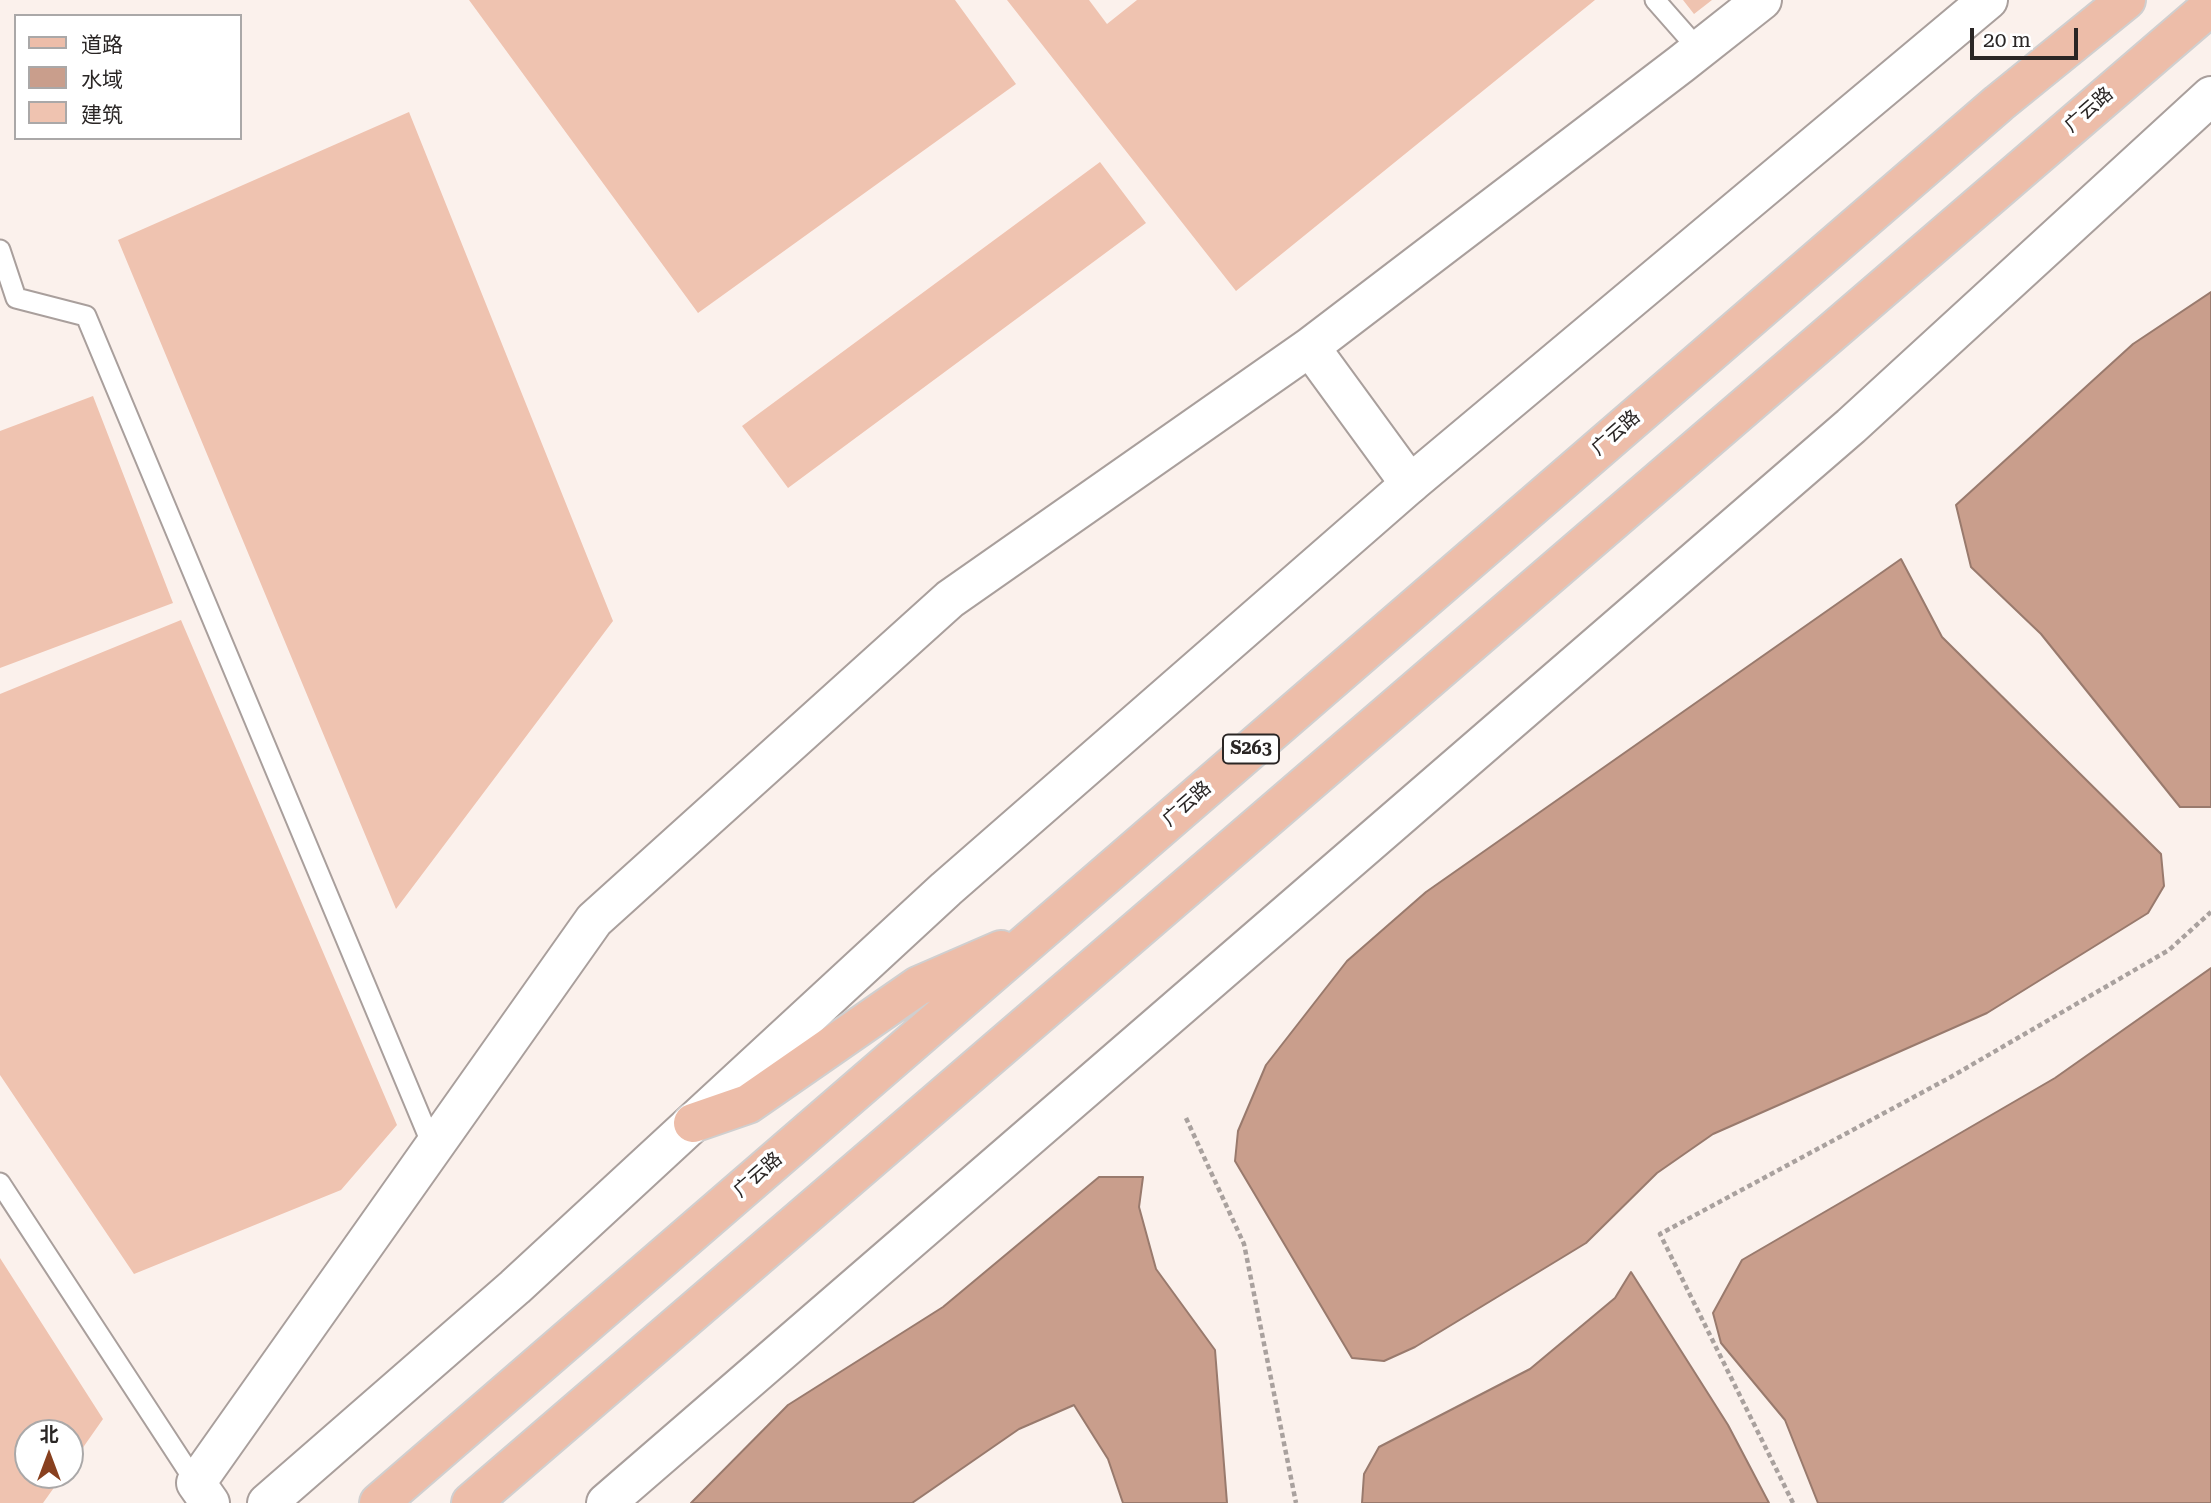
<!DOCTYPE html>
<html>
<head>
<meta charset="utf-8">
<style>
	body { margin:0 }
	#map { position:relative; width:2211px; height:1503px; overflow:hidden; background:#fbf1ec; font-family:"Roboto Serif","Noto Sans SC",serif }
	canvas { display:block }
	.legend { position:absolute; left:14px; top:14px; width:228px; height:126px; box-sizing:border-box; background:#fff; border:2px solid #aaa8a8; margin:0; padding:9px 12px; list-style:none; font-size:21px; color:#2a2625 }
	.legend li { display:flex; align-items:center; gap:14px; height:35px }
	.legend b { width:35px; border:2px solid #aaa8a8 }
	.north { position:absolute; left:14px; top:1419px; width:70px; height:70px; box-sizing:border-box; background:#fff; border:2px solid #aaa8a8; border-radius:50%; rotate:0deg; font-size:19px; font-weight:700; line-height:28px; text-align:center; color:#2a2625 }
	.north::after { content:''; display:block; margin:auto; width:24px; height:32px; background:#88401f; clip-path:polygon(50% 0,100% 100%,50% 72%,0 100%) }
	.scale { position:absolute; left:1970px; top:28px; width:108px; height:32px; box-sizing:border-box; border:4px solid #2a2625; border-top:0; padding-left:9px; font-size:21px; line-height:24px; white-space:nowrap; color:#2a2625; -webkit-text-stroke:5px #fff; paint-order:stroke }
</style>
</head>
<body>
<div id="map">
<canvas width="2211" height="1503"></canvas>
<ul class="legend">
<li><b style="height:9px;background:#edbda9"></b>道路</li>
<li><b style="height:19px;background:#c99e8c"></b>水域</li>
<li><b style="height:19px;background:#efc3b0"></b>建筑</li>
</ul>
<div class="north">北</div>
<div class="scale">20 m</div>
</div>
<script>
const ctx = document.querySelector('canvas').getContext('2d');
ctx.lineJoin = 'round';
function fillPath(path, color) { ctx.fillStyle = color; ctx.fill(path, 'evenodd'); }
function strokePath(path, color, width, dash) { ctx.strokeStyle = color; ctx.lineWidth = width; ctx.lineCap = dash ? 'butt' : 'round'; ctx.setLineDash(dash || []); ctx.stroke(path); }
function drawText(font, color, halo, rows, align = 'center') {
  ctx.font = font + ' "Roboto Serif","Noto Sans SC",serif'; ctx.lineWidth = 7; ctx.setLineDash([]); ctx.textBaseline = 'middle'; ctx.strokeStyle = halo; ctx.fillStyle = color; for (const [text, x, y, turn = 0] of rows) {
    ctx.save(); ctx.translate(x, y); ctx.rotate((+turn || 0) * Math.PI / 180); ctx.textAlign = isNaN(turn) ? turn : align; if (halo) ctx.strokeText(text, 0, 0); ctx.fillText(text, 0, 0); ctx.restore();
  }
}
const water = new Path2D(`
	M2211,292V807H2180L2041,634L1971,567L1956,505L2133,344Z
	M1901,559L1942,637L2161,854L2164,886L2148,913L1987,1013L1713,1134L1657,1173L1586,1243L1415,1347L1384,1361L1352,1358L1235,1161L1238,1131L1266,1065L1347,961L1426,892Z
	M2211,968V1503H1818L1785,1420L1721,1343L1713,1313L1742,1260L2055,1078Z
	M1099,1177H1143L1139,1207L1156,1269L1215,1350L1227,1503H1123L1108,1459L1074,1405L1019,1429L912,1503H691L788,1405L943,1307Z
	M1631,1272L1728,1425L1769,1503H1362L1364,1474L1379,1447L1530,1369L1615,1298Z`);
fillPath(water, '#c99e8c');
strokePath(water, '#997a6d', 2);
fillPath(new Path2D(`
	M469,0H955L1016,84L698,313Z
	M1007,0H1089L1107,24L1137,0H1595L1236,291Z
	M1683,0H1712L1694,14Z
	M409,112L613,621L396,909L118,240Z
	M1100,162L1146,223L788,488L742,426Z
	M93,396L173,603L0,668V431Z
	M181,620L397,1125L341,1190L134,1274L0,1075V694Z
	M0,1258L103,1419L70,1466V1433H28V1475H63L43,1503H0Z`), '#efc3b0');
const lane = new Path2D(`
	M1655,0L1699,50
	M0,250L16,298L86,316L433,1147
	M0,1183L196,1483`);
const street = new Path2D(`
	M1310,347L1410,484
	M210,1503L196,1483L594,920L950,599L1310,347L1681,64L1762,0`);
const secondary = new Path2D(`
	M267,1503L515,1287L946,889L1410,484L1988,0
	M606,1503L1851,426L2211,96`);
const primary = new Path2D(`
	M693,1123L748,1104L918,986L1001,950
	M379,1503L1999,103L2126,0
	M471,1503L2211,6`);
strokePath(lane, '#a99f9c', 23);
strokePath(street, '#a99f9c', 42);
strokePath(secondary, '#a99f9c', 42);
strokePath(primary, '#d0cfcf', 42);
strokePath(new Path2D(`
	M1186,1118L1244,1244L1296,1503
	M1793,1503L1660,1234L1949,1078L2169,950L2211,912`), '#a9a19e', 4.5, [5, 3.5]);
strokePath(lane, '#fff', 19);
strokePath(street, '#fff', 38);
strokePath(secondary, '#fff', 38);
strokePath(primary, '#edbda9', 38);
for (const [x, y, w] of [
	[1251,749,56]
]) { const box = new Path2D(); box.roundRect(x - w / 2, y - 14.5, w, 29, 5); ctx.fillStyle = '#fff'; ctx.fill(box); strokePath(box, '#2a2625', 2); }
drawText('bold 18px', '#2a2625', null, [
	["S263",1251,749]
]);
drawText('19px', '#2a2625', '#fff', [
	["广云路",2089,110,-41],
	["广云路",1616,433,-41],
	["广云路",1187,804,-41],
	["广云路",758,1175,-41]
]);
</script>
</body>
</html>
